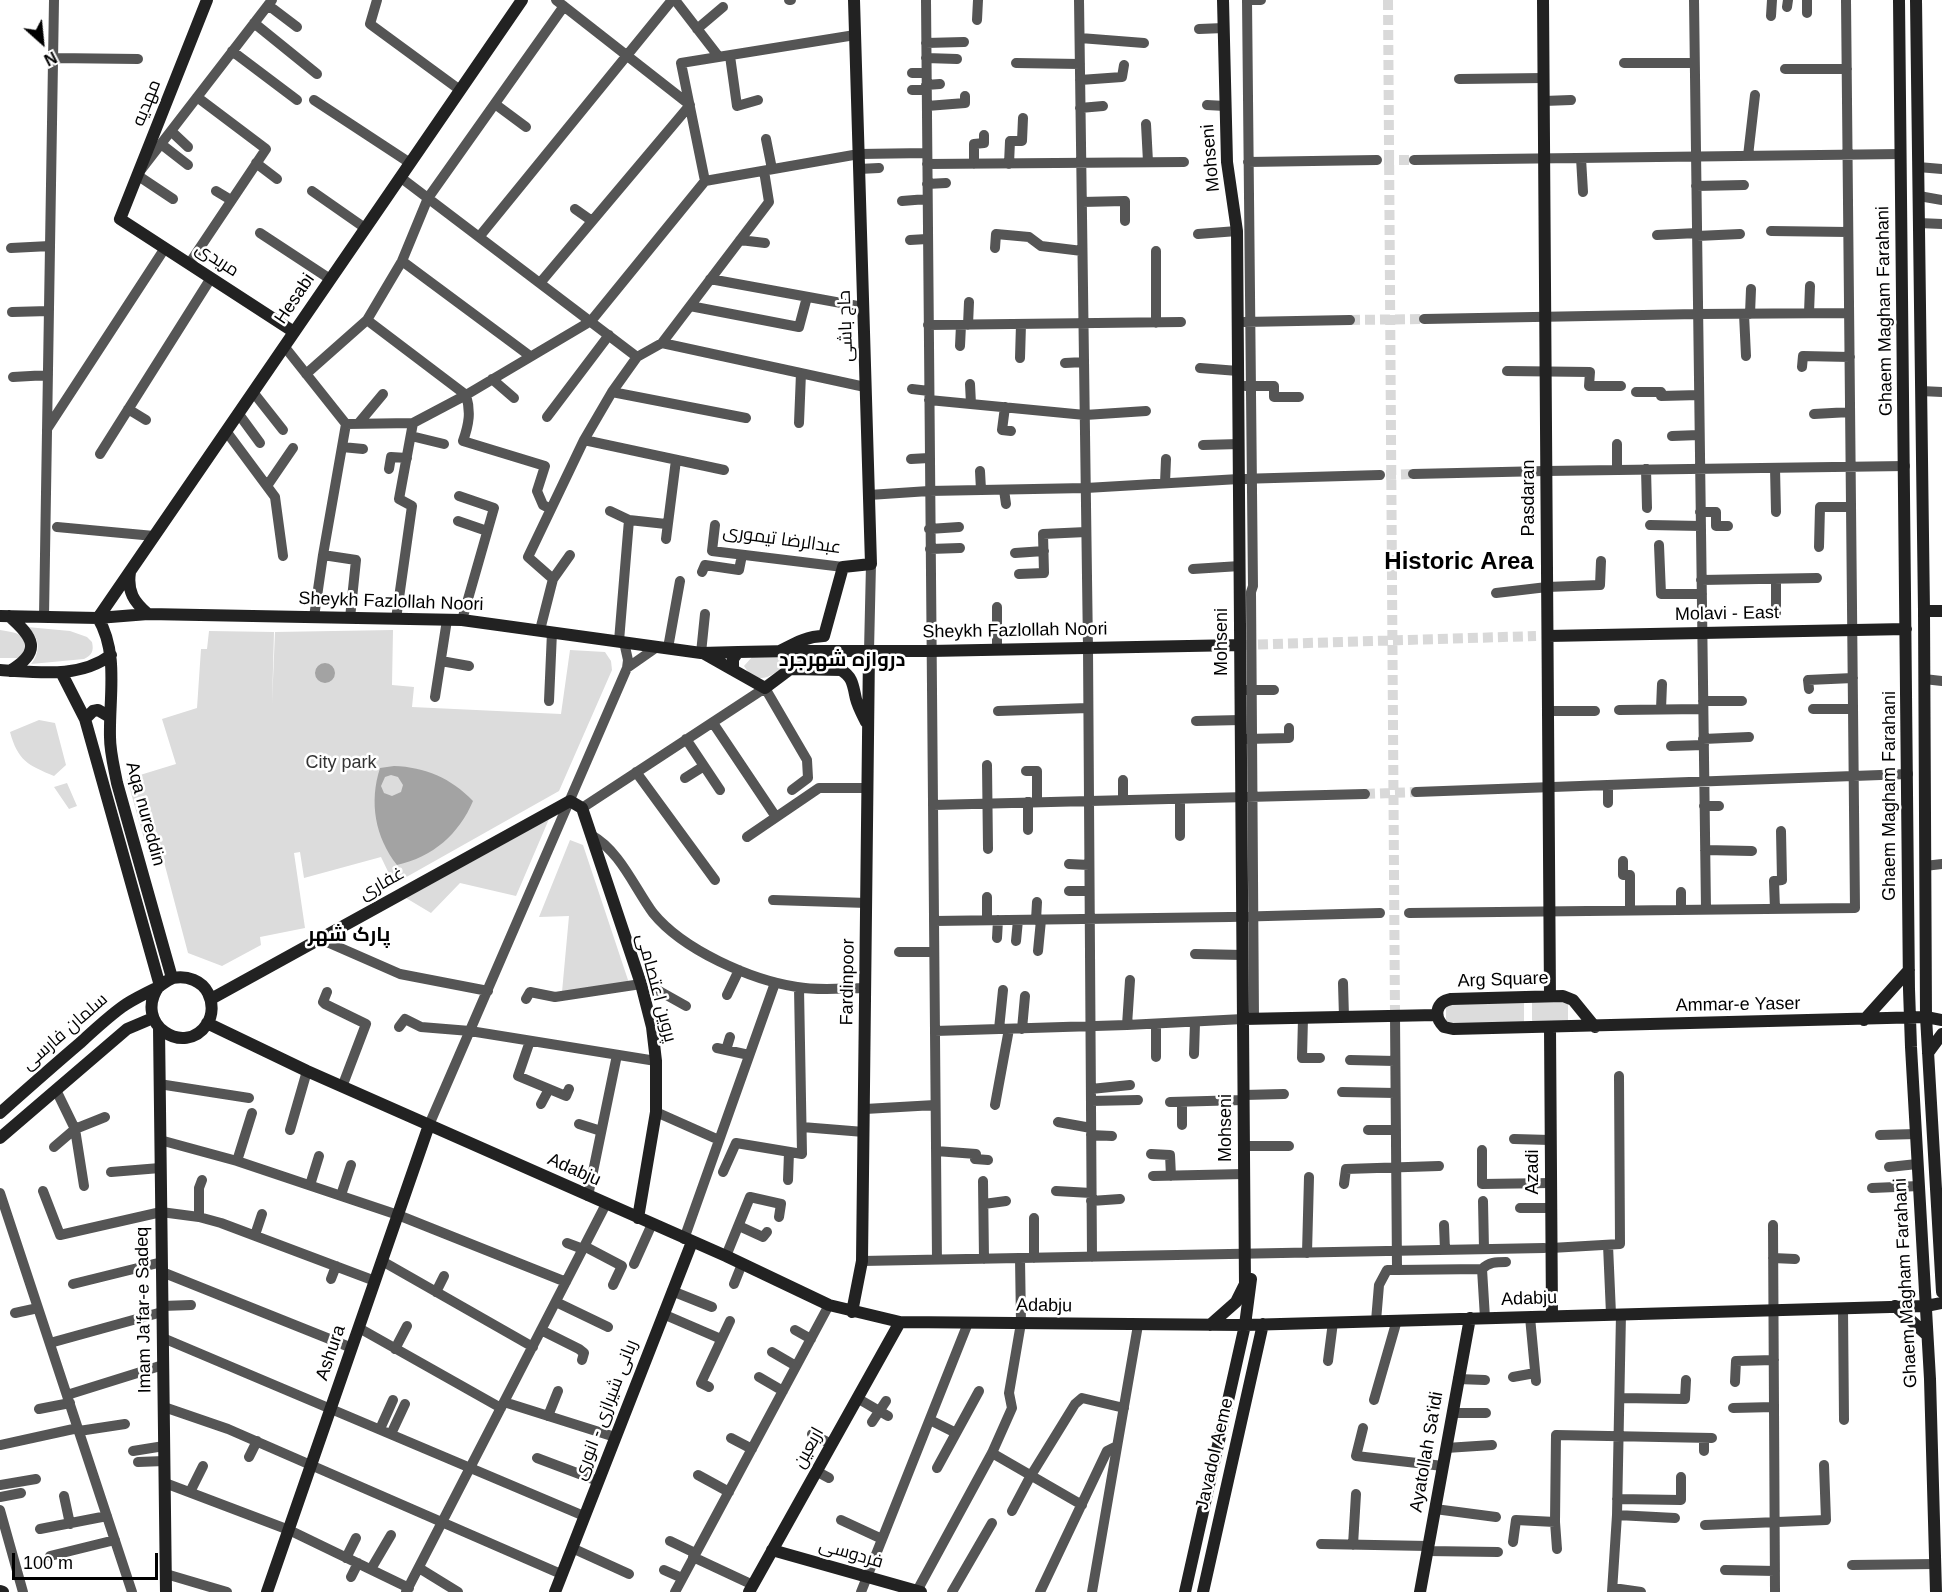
<!DOCTYPE html>
<html>
<head>
<meta charset="utf-8">
<style>
	body { margin:0 }
	#map { position:relative; width:1942px; height:1592px; overflow:hidden; background:#fff; font-family:Helvetica,sans-serif }
	canvas { display:block }
	.north { position:absolute; left:12px; top:12px; width:60px; height:60px; -webkit-text-stroke:4px #fff; paint-order:stroke; rotate:153deg; font-size:16px; font-weight:700; line-height:24px; text-align:center; color:#000 }
	.north::after { content:''; display:block; margin:auto; width:21px; height:27px; background:#000; clip-path:polygon(50% 0,100% 100%,50% 72%,0 100%) }
	.scale { position:absolute; left:12px; top:1553px; width:146px; height:27px; box-sizing:border-box; border:3px solid #000; border-top:0; padding-left:8px; font-size:18px; line-height:21px; white-space:nowrap; color:#000; -webkit-text-stroke:4px #fff; paint-order:stroke }
</style>
</head>
<body>
<div id="map">
<canvas width="1942" height="1592"></canvas>
<div class="north">N</div>
<div class="scale">100 m</div>
</div>
<script>
const ctx = document.querySelector('canvas').getContext('2d');
ctx.lineJoin = 'round';
function fillPath(path, color) { ctx.fillStyle = color; ctx.fill(path, 'evenodd'); }
function strokePath(path, color, width, dash) { ctx.strokeStyle = color; ctx.lineWidth = width; ctx.lineCap = dash ? 'butt' : 'round'; ctx.setLineDash(dash || []); ctx.stroke(path); }
function drawText(font, color, halo, rows, align = 'center') {
  ctx.font = font + ' Helvetica,Cairo,sans-serif'; ctx.lineWidth = 5; ctx.setLineDash([]); ctx.textBaseline = 'middle'; ctx.strokeStyle = halo; ctx.fillStyle = color; for (const [text, x, y, turn = 0] of rows) {
    ctx.save(); ctx.translate(x, y); ctx.rotate((+turn || 0) * Math.PI / 180); ctx.textAlign = isNaN(turn) ? turn : align; if (halo) ctx.strokeText(text, 0, 0); ctx.fillText(text, 0, 0); ctx.restore();
  }
}
fillPath(new Path2D(`
	M27,627L70,631L87,637L92,642C94,651 92,655 84,659L31,664C41,652 40,637 27,627Z
	M0,630C17,633 25,632 26,652L18,658H0Z
	M393,630L392,685L414,687L412,707L561,714L570,650L605,652L611,661L612,670L559,791L394,884L381,857L304,878L300,852L294,853L305,928L260,937L261,945L222,966L188,953L164,862L151,863L127,779L176,764L162,719L197,708L201,649H207L209,631L274,632L272,704L275,632Z
	M782,655L788,658L789,663C774,674 758,689 744,666L752,657Z
	M39,720L55,723L66,765L54,776C28,765 18,761 10,732Z
	M67,783L77,806L69,809L54,787Z
	M549,819L516,896L460,883L431,913L406,898Z
	M570,840L583,845L629,983L562,992L569,916L539,917Z
	M1524,1001V1024L1446,1025V1002Z
	M1532,1001H1568V1024H1532Z`), '#dcdcdc');
fillPath(new Path2D(`
	M315 673a10 10 0 1 1 20 0a10 10 0 1 1-20 0Z
	M394,766C425,767 451,778 473,801C459,834 433,857 397,865C375,837 369,802 380,768ZM391,775L398,777L403,785L401,792L392,796L384,793L381,786L385,777Z`), '#a3a3a3');
strokePath(new Path2D(`
	M1388,0L1395,1016
	M1384,160H1414
	M1350,320L1424,319
	M1386,475L1413,474
	M1243,645L1536,636
	M1365,794L1416,792`), '#d9d9d9', 10, [10, 5]);
strokePath(new Path2D(`
	M377,0L370,24L460,90
	M675,0L719,57
	M789,0H791
	M926,0L937,1260
	M1079,0L1088,648L1092,1257
	M1247,0L1253,586L1251,592L1254,1019
	M1247,0H1261
	M1694,0L1706,909
	M1807,0V13
	M268,5L297,27
	M1787,7L1788,0
	M1771,16L1772,0
	M977,20L978,0
	M254,23L317,74
	M697,29L723,7
	M1199,29L1224,28
	M1080,38L1144,43
	M926,43L964,42
	M232,51L297,100
	M730,56L737,106L758,100
	M53,58L138,59
	M926,58L957,59
	M1016,63L1080,64
	M1624,63H1694
	M1785,69H1847
	M912,73H926
	M1459,79L1544,78
	M1080,80L1122,77L1124,65
	M926,85L940,84
	M912,90H926
	M314,100L410,163
	M1544,101L1571,100
	M495,104L526,127
	M1207,105L1225,106
	M927,106L965,103V96
	M1080,108L1103,106
	M1146,124L1148,162
	M171,131L188,147
	M766,139L772,169
	M161,144L188,165
	M1748,156L1755,95
	M1581,158L1583,192
	M1414,160L1901,154
	M1248,162L1377,160
	M256,163L277,179
	M927,164L1184,162
	M974,164V144L984,143V135
	M1009,164L1010,141H1022L1023,118
	M1918,167L1942,169
	M859,169L879,168
	M400,177L637,357
	M705,181L681,63L855,35
	M705,181L859,154L927,153
	M927,184L946,183
	M1696,186L1744,185
	M216,191L231,200
	M312,191L365,228
	M1919,196L1942,200
	M173,199L137,175L272,0
	M902,201L927,199
	M1082,202L1125,201V221
	M575,209L592,221
	M1919,223L1942,224
	M1771,231L1848,232
	M260,233L330,279
	M1198,234L1237,231
	M1657,235L1697,233
	M1697,236L1740,234
	M479,237L672,0
	M740,240L765,243
	M910,240L927,239
	M11,248L50,246
	M995,248L996,234L1029,237L1041,246L1082,251
	M402,261L530,356
	M189,264L266,149L197,97
	M710,279L863,307
	M540,283L690,105L556,0
	M690,306L799,327L807,297
	M12,312L49,311
	M1809,313L1810,286
	M1744,314L1746,356
	M1750,314L1751,289
	M1424,319L1698,314L1849,313
	M367,320L466,395C471,412 469,424 463,441L545,466L537,491L543,505L551,509
	M1244,322L1350,320
	M1156,323V251
	M928,325L1181,322
	M968,325L969,302
	M662,343L865,387
	M284,346L346,424L413,423L466,395L591,321L705,181
	M960,346L961,325
	M1020,358L1021,324
	M1065,363L1084,362
	M1802,367L1803,356L1850,357
	M1200,368L1238,371
	M1507,371L1590,372L1589,386H1621
	M306,374L367,320L402,261L428,198L564,6
	M13,377L48,375
	M492,379L514,398
	M970,384L971,404
	M1245,386H1274V397H1299
	M912,389L929,391
	M1921,391L1942,392
	M253,392L283,430
	M612,392L746,418
	M1636,392H1661V396L1699,395
	M929,400L1085,415L1146,411
	M1005,407L1002,430L1011,431
	M128,409L146,420
	M238,413L260,443
	M1814,414L1850,412
	M547,417L609,335
	M799,423L801,373
	M358,424L383,394
	M47,429L165,248
	M226,431L275,497L283,556
	M411,436L444,444
	M1672,436L1699,435
	M584,440L724,470
	M1617,444V470
	M1203,445L1239,444
	M342,447L363,449
	M100,454L211,278
	M911,459L929,458
	M1775,468L1776,512
	M389,469L391,457L407,458
	M1646,469L1647,508
	M980,471L981,490
	M1413,474L1546,471L1905,466
	M1165,483L1166,459
	M267,486L293,448
	M1004,490L1006,504
	M869,495L929,491L1086,488L1239,479L1380,475
	M459,496L494,508L462,620
	M610,511L629,520
	M1700,512H1716V526H1728
	M458,521L487,531
	M715,525L712,551L843,567
	M1650,525L1701,526
	M57,527L154,536
	M929,529L959,527
	M666,539L676,460
	M1659,545L1661,594H1702
	M1819,547L1820,507H1851
	M930,549L960,548
	M1015,553L1044,551
	M323,555L356,560L350,618
	M1193,569L1240,566
	M702,572L705,565L739,570L742,555
	M1019,574L1044,573L1043,534L1086,532
	M553,579L570,555
	M1776,579V613
	M1701,580L1817,578
	M1496,593L1547,587L1600,585L1601,561
	M997,607V650
	M44,617L54,0
	M314,617L323,555L346,424
	M396,619L412,506L399,499L413,423
	M540,630L553,579L528,557L584,440L612,392L637,357L662,343L769,202L764,171
	M619,641L629,520L666,524
	M668,648L680,581
	M869,651L871,564
	M701,653L705,614
	M441,661L469,666
	M627,668L657,647
	M1924,679L1942,681
	M1809,689L1808,680L1853,678
	M1245,690H1274
	M435,697L447,620
	M549,701L552,632
	M1703,701H1742
	M1661,709L1662,684
	M1813,709H1853
	M1619,710L1703,709
	M998,711L1088,708
	M1548,711H1595
	M1196,721L1241,720
	M713,723L776,817
	M686,739L720,790
	M1246,739L1289,738V728
	M1703,739L1749,737
	M1671,746L1704,745
	M987,765L988,849
	M1026,771H1037V802
	M636,772L715,880
	M685,778L704,766
	M1123,780V800
	M1608,786V803
	M1416,792L1908,774
	M1180,799V836
	M933,805L1365,794
	M1704,806H1719
	M582,808L765,688L807,760L808,778L792,790
	M1028,830V802
	M591,835C620,851 634,887 653,913C683,950 751,980 797,987C819,991 844,988 866,988
	M747,837L819,788H868
	M1705,850L1752,851
	M1623,861V875H1630V910
	M1069,864L1089,865
	M1925,866L1942,864
	M1069,891H1089
	M773,900L867,903
	M1775,909L1774,881L1782,880L1781,831
	M1681,910V892
	M1409,913L1855,908L1846,0
	M987,920V897
	M1036,920L1037,902
	M934,921L1230,917L1380,913
	M997,938L998,920
	M320,939L400,974L488,991
	M1016,941L1018,920
	M1038,951L1041,920
	M899,952H934
	M1195,954L1243,955
	M1343,983L1344,1017
	M327,992L323,1002L325,1004L366,1024L342,1087
	M727,995L739,970
	M526,999L530,992L555,997L641,984L661,992L686,1006
	M1303,1018L1302,1058H1320
	M1156,1024V1057
	M1127,1025L1130,980
	M399,1027L405,1019L421,1027L470,1031L656,1061
	M999,1029L1003,990
	M1022,1029L1025,996
	M935,1031L1127,1025L1243,1019
	M530,1041L518,1076L566,1096L569,1089
	M717,1048L749,1055
	M726,1050L730,1037
	M1194,1054L1195,1023
	M1350,1060L1395,1061
	M159,1084L249,1098
	M1091,1089L1130,1085
	M56,1090L75,1129L84,1186
	M1342,1092L1395,1093
	M1244,1095L1284,1094
	M1091,1101L1138,1100
	M1170,1102L1244,1100
	M1182,1102V1125
	M541,1104L549,1089
	M995,1105L1009,1029
	M865,1109L935,1105
	M656,1112L719,1140
	M1058,1122L1091,1128
	M579,1124L601,1131
	M429,1125L627,668L628,660L624,642
	M802,1127L864,1132
	M290,1130L307,1071
	M1368,1130H1396
	M1091,1135L1112,1136
	M1880,1135L1916,1134
	M1514,1139L1550,1140
	M160,1140L237,1161L398,1215L566,1282
	M1244,1146H1289
	M54,1147L75,1129L105,1117
	M1482,1150V1184L1551,1183
	M936,1151L976,1154L975,1159L988,1160
	M1151,1154L1170,1155L1171,1176
	M237,1161L252,1113
	M1889,1167L1917,1164
	M111,1172L160,1168
	M723,1172L736,1143L802,1154L799,988
	M1153,1176L1244,1174
	M788,1180L789,1152
	M983,1181L984,1259
	M1344,1184L1346,1169L1439,1166
	M310,1185L319,1156
	M1872,1188L1919,1186
	M43,1191L60,1235L161,1212L199,1217L221,1223L375,1281
	M1056,1191L1091,1193
	M0,1193L132,1592
	M341,1195L351,1165
	M588,1196L617,1055
	M1091,1201L1120,1199
	M1483,1201L1484,1249
	M984,1204L1006,1201
	M1520,1208H1551
	M199,1217V1188L202,1180
	M1034,1218V1258
	M1444,1225L1445,1250
	M1773,1225L1775,1592
	M739,1226L763,1237L767,1232
	M255,1235L262,1214
	M684,1239L775,983
	M567,1243L583,1249
	M1608,1245L1611,1314
	M584,1246L622,1266L613,1285
	M1551,1248L1620,1244L1619,1076
	M1307,1253L1309,1177
	M726,1256L750,1197L781,1204L779,1217
	M1773,1258L1795,1259
	M382,1261L533,1347
	M862,1261L1544,1248
	M634,1264L652,1224
	M1482,1269L1485,1318
	M1482,1269C1489,1262 1496,1262 1506,1262
	M1397,1270L1482,1269
	M162,1272L352,1348
	M331,1279L336,1266
	M73,1284L162,1262
	M734,1284L742,1264
	M672,1291L712,1307
	M436,1292L444,1276
	M556,1302L608,1327
	M162,1306L191,1305
	M1843,1308L1844,1420
	M15,1313L38,1308
	M663,1314L721,1339
	M1530,1317L1536,1381
	M1376,1321L1379,1285L1387,1270H1397L1395,1016
	M359,1328L501,1408
	M541,1330L579,1349L584,1353L582,1360
	M795,1330L811,1339
	M163,1338L584,1516
	M50,1343L162,1312
	M395,1349L407,1326
	M772,1352L796,1366
	M1328,1361L1333,1322
	M759,1377L783,1391
	M1513,1377L1535,1373
	M1458,1379L1485,1380
	M1735,1382L1736,1361L1774,1360
	M709,1387L701,1383L730,1321
	M67,1395L163,1365
	M857,1398L888,1416
	M1620,1398L1685,1399L1686,1380
	M1374,1400L1397,1320
	M504,1402L615,1437
	M164,1407L228,1429L561,1574
	M1733,1408L1774,1407
	M39,1409L70,1403
	M1452,1413H1486
	M548,1416L558,1391
	M930,1420L956,1433
	M872,1422L886,1401
	M1363,1428L1356,1456L1443,1466
	M380,1429L393,1400
	M79,1431L125,1424
	M391,1434L405,1404
	M812,1434L831,1444
	M731,1438L752,1449
	M0,1445L78,1428
	M1446,1448L1492,1445
	M133,1451L164,1446
	M1704,1451V1438
	M992,1453L1082,1505
	M249,1457L257,1441
	M537,1458L598,1481
	M138,1462L164,1461
	M937,1468L979,1391
	M816,1471L829,1478
	M698,1475L729,1492
	M165,1483L289,1530L409,1588
	M0,1485L36,1479
	M190,1492L203,1466
	M64,1496L70,1524
	M0,1497L21,1493
	M1617,1499L1681,1500V1477
	M1435,1509L1496,1517
	M0,1510L23,1592
	M1012,1511L1030,1477L1075,1404L1082,1398L1124,1408
	M1617,1515L1675,1518
	M841,1520L882,1539
	M1705,1525L1826,1520L1824,1465
	M40,1529L107,1516
	M670,1541L695,1553
	M1513,1542L1516,1520L1555,1522
	M1321,1544L1428,1546
	M1353,1545L1356,1494
	M572,1548L629,1574
	M1557,1549L1555,1522L1556,1435L1712,1438
	M1427,1551L1498,1552
	M50,1556L115,1540
	M693,1557L753,1585
	M346,1558L356,1538
	M1852,1565L1935,1564
	M419,1568L458,1592
	M371,1569L391,1535
	M664,1570L682,1578
	M1725,1570L1775,1571
	M166,1574L227,1592
	M351,1577L358,1563
	M1613,1588L1641,1592
	M917,1591L992,1453L1012,1408L1009,1393L1021,1323L1020,1258
	M406,1592L606,1204
	M675,1592L829,1305
	M861,1592L968,1323
	M952,1592L992,1523
	M1040,1592L1107,1451L1117,1446
	M1092,1592L1138,1325
	M1612,1592L1617,1515L1621,1314`), '#555', 10);
strokePath(new Path2D(`
	M207,0L120,219L294,332
	M1543,0L1550,996
	M1899,0L1909,989L1911,1047L1930,1379L1936,1592
	M1916,0L1924,611L1926,1017L1942,1292
	M130,572C127,592 134,602 148,614
	M1924,611H1942
	M0,616L98,618L148,614L462,620L701,653L738,652
	M9,616C33,637 43,651 10,671
	M98,618L522,0
	M98,618C119,653 109,697 110,737C110,752 114,767 117,783L172,978
	M1548,636L1906,629
	M780,651C795,643 807,636 824,636L843,567L871,564L854,0
	M791,651H930L1240,645
	M791,651L798,656L797,664L765,688L733,670V659L738,652Z
	M703,653L733,670
	M792,669L841,670C853,677 853,686 856,699C858,707 862,714 866,722
	M0,670C37,672 79,679 111,655
	M61,672L85,719L160,986
	M85,719L93,711L98,710L110,717
	M211,999L570,801L582,808L641,984L652,1027L656,1061V1112L638,1218
	M1243,1019L1437,1015
	M1864,1020L1909,970
	M207,1023L307,1071L726,1256L829,1305L900,1322L1245,1325L1926,1306L1942,1303
	M1595,1027L1573,1000L1563,996L1451,999C1436,1002 1433,1016 1444,1027L1453,1029L1926,1017L1942,1020
	M159,1028L166,1592
	M1550,1028L1552,1316
	M1928,1053L1942,1034
	M0,1113C27,1089 53,1066 80,1043C93,1031 107,1018 122,1007C133,999 145,994 158,987C163,984 167,980 173,978C187,975 202,981 208,993C213,1003 213,1015 207,1024C185,1058 132,1024 159,986
	M0,1138L127,1029L153,1018
	M1895,1306L1927,1335
	M852,1312L862,1261L869,651
	M1210,1325L1236,1302L1245,1284L1237,231L1227,162L1223,0
	M772,1550L921,1592
	M0,1591L3,1592
	M267,1592L429,1125
	M555,1592L692,1242
	M749,1592L900,1322
	M1185,1592L1245,1325L1251,1279
	M1203,1592L1263,1324
	M1420,1592L1470,1318`), '#222', 12);
drawText('18px', '#000', '#fff', [
	["مهدیه",147,103,-68],
	["Mohseni",1211,158,-95],
	["مریدی",217,260,33],
	["Hesabi",295,299,-56],
	["Ghaem Magham Farahani",1885,311,-91],
	["حاج باشی",846,326,-92],
	["Pasdaran",1529,498,-90],
	["عبدالرضا تیموری",782,540,8],
	["Sheykh Fazlollah Noori",391,602,2],
	["Molavi - East",1727,614,-1],
	["Sheykh Fazlollah Noori",1015,631,-1],
	["Mohseni",1222,642,-90],
	["Ghaem Magham Farahani",1890,796,-90],
	["Aqa nureddin",145,814,75],
	["غفاری",382,884,-29],
	["Arg Square",1503,980,-2],
	["Fardinpoor",848,982,-89],
	["پروین اعتصامی",656,988,75],
	["Ammar-e Yaser",1738,1005,-1],
	["سلمان فارسی",65,1032,-41],
	["Mohseni",1226,1128,-90],
	["Adabju",574,1170,24],
	["Azadi",1533,1172,-90],
	["Ghaem Magham Farahani",1906,1283,-93],
	["Adabju",1529,1299,-2],
	["Adabju",1044,1306,1],
	["Imam Ja'far-e Sadeq",144,1310,-91],
	["Ashura",331,1353,-71],
	["ربانی شیرازی - انوری",606,1410,-69],
	["اربعین",809,1448,-61],
	["Ayatollah Sa'idi",1427,1452,-80],
	["Javadol Aeme",1215,1454,-77],
	["فردوسی",851,1554,16]
]);
drawText('18px', '#333', '#fff', [
	["City park",341,763]
]);
drawText('bold 20px', '#000', '#fff', [
	["دروازه شهرجرد",842,660],
	["پارک شهر",349,935]
]);
drawText('bold 24px', '#000', '#fff', [
	["Historic Area",1459,562]
]);
</script>
</body>
</html>
